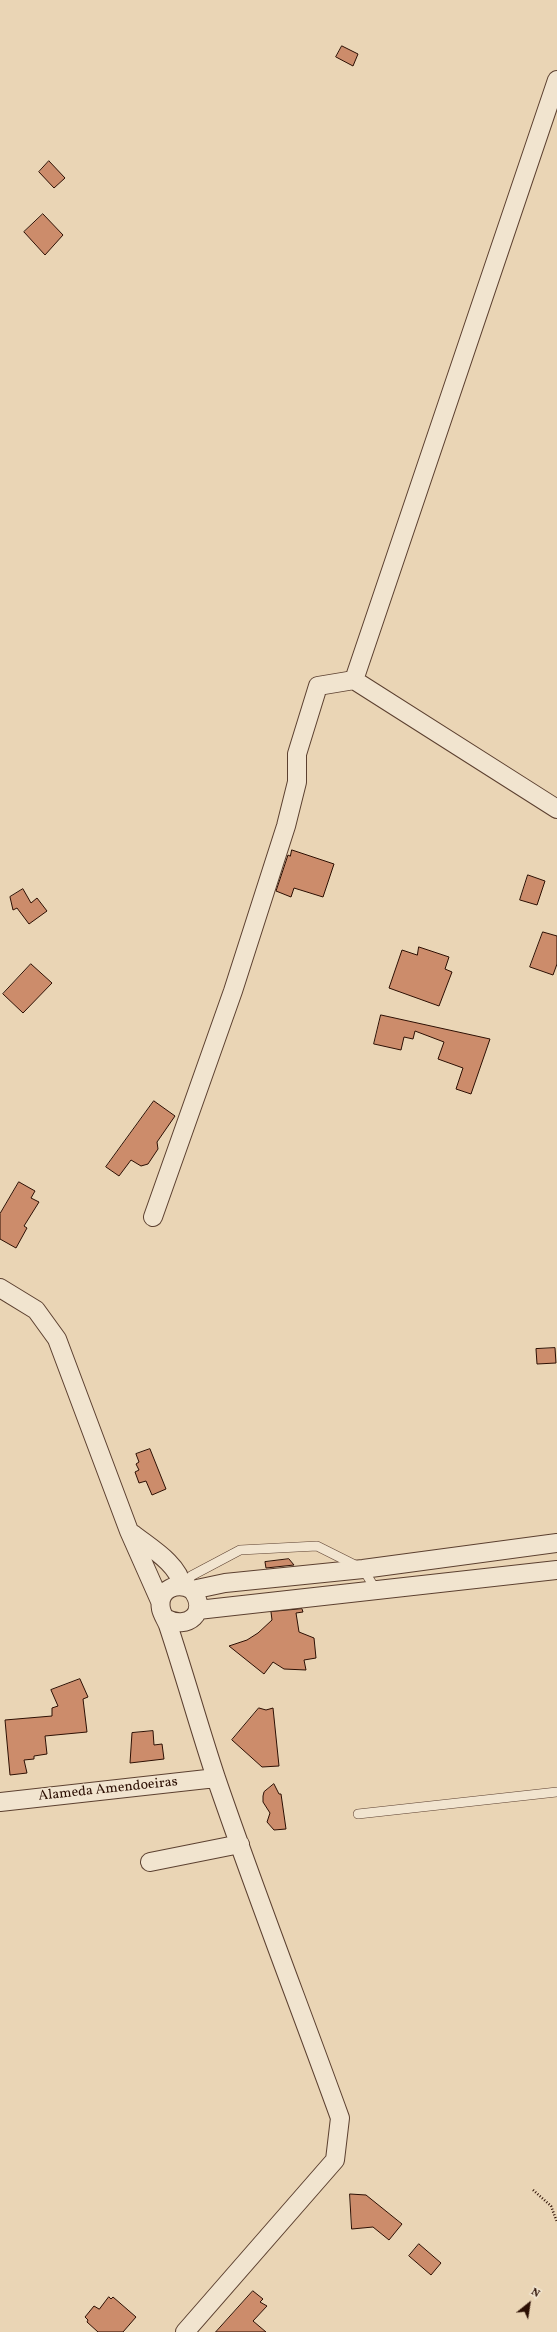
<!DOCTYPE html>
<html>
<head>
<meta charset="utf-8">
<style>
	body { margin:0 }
	#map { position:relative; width:557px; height:2332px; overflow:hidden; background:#ead5b5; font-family:Vollkorn,serif }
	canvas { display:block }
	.north { position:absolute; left:509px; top:2284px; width:40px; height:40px; -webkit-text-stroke:3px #f1e4cf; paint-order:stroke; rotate:30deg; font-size:11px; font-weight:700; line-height:16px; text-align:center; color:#2c0f03 }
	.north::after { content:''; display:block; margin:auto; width:14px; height:18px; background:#2c0f03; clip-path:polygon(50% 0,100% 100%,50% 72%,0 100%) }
</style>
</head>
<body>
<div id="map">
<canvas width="557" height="2332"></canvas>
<div class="north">N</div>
</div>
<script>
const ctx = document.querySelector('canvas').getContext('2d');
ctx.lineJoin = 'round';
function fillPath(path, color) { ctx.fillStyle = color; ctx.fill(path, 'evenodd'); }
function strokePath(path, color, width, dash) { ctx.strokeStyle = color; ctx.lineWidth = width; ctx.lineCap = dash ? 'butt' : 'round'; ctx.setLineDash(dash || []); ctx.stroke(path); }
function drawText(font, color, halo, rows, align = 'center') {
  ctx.font = font + ' Vollkorn,serif'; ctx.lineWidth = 3; ctx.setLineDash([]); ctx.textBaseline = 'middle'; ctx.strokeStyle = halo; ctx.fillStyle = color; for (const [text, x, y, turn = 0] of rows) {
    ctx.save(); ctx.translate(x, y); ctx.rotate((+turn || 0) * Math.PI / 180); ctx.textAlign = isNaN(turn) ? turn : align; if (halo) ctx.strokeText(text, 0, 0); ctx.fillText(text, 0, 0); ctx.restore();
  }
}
const building = new Path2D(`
	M342,46L358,54L353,66L336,57Z
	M49,161L65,178L54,188L39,172Z
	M43,214L63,235L45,255L24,232Z
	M292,850L334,864L323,897L294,888L291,897L276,891L288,855L290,856Z
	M528,875L545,881L537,905L520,900Z
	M23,889L31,903L37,898L47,911L29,924L17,908L13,910L10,897Z
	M543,932L557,936V964L553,975L530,967Z
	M419,947L449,957L445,969L452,972L439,1006L389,988L402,950L417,955Z
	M31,964L52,983L23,1013L3,994Z
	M381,1015L490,1039L471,1094L456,1089L463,1068L438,1059L444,1042L415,1031L413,1039L404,1037L401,1050L374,1044Z
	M154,1101L175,1116L157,1142L158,1149L148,1164L141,1166L131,1160L119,1176L106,1167Z
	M19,1182L35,1191L31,1198L39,1202L24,1226L27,1228L16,1248L0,1239V1214Z
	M555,1348L556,1363L537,1364L536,1349Z
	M150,1449L166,1489L152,1495L146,1481L139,1483L135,1472L139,1470L136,1464L139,1462L136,1454Z
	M289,1559L294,1565L266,1568L265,1562Z
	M302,1609L303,1612L296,1613L299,1632L314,1638L316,1658L304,1660L306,1670L284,1669L273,1662L264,1674L229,1646L247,1640L258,1633L272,1620L271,1612Z
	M80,1679L88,1697L83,1699L87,1732L45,1736L47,1754L34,1756V1759L24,1760L27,1773L10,1775L5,1720L52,1716V1708L58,1706L51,1690Z
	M259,1708L266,1710L273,1708L279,1766L262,1767L232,1740Z
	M153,1731L154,1745L162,1744L164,1759L130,1763L132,1733Z
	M274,1784L279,1794H281L286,1829L274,1830L267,1822L270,1813L263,1802V1796L264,1792Z
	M350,2194L366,2195L402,2224L389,2240L373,2227L352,2229Z
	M419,2244L441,2263L431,2275L409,2256Z
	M253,2291L263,2299L260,2302L267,2306L253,2321L266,2332H216Z
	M109,2297L111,2299L113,2297L136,2317L123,2332H98L87,2322L88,2320L85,2317L94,2306L99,2309Z`);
fillPath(building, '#cc8c6b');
strokePath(building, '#2c0f03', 1);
const service = new Path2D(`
	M186,1587L191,1576L240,1550L317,1546L363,1569L376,1590
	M358,1814L557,1792`);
const minor = new Path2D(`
	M557,80L354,680L557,809
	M153,1217L233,991L286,826L297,782V754L318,686L354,680
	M0,1288L36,1310L57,1339L129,1531L160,1601
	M133,1534C149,1547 179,1564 182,1586
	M192,1590L225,1583L363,1569L557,1543
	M198,1610L557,1570
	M165,1618C188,1631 209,1612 192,1590C178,1581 157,1589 161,1609C162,1614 166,1620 168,1625C185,1676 199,1727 216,1778C255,1892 299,2005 340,2118L335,2160L185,2332
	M0,1802L216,1778
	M150,1862L240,1844`);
strokePath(service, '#5c4030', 10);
strokePath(minor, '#5c4030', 20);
strokePath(new Path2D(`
	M533,2190L551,2206L557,2222`), '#2c0f03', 2.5, [1, 2]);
strokePath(service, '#f1e4cf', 9);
strokePath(minor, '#f1e4cf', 18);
drawText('14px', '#2c0f03', '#f1e4cf', [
	["Alameda Amendoeiras",108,1790,-6]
]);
</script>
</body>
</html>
